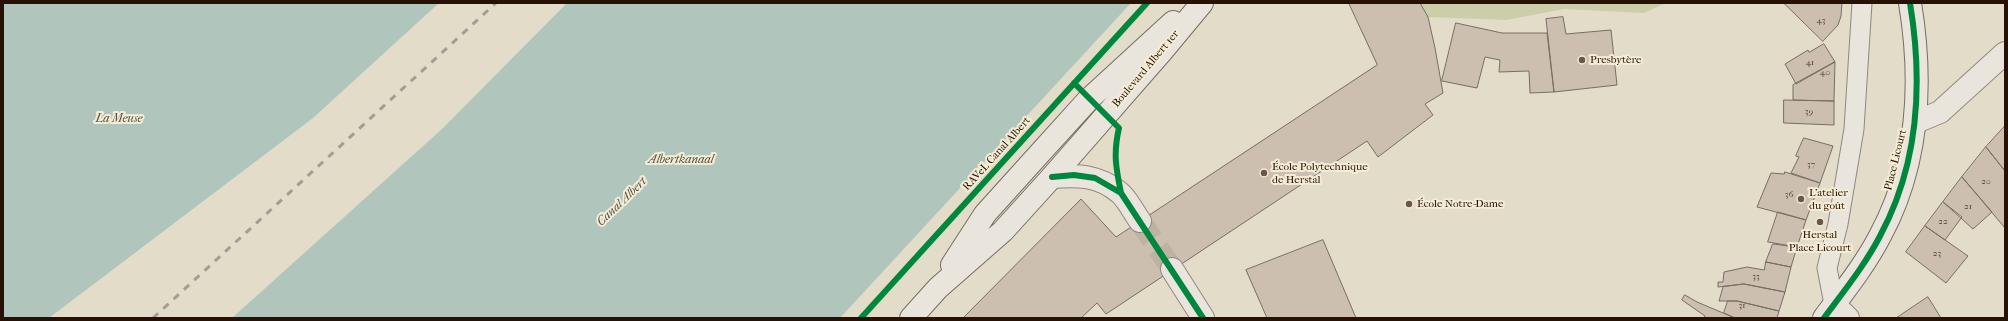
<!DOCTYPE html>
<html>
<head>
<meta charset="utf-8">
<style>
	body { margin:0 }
	#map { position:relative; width:2008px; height:321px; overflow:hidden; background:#e3dcc9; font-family:"IM FELL French Canon",serif }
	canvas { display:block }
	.frame { position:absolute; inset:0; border:4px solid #271104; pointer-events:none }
</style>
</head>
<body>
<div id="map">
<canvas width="2008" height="321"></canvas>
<div class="frame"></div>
</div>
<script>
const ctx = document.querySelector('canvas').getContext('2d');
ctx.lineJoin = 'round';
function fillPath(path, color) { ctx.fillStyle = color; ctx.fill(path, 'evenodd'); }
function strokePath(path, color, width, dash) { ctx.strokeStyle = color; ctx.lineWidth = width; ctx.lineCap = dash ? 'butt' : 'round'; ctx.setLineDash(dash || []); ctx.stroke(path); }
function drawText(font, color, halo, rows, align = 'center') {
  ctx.font = font + ' "IM FELL French Canon",serif'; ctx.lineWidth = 4; ctx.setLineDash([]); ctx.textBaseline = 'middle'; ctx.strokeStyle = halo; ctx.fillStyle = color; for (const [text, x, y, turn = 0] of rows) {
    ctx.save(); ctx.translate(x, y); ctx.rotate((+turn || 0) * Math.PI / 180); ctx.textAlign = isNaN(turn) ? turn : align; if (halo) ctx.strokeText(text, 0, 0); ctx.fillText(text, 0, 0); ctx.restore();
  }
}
fillPath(new Path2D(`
	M1420,3H1666L1644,13L1564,9L1506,20L1428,17Z`), '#ccceaa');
fillPath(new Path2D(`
	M3,3H439L313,118L49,318H3Z
	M567,3H1131L840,318H232L442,129Z`), '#b0c6bc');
const building = new Path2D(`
	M1349,3H1420L1428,17L1435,48L1443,93L1425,104L1433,115L1378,157L1367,141L1106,314L1097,303L1081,318H963L1081,199L1116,237L1377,65Z
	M1784,3H1842L1841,16L1838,25L1823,41Z
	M1563,17L1566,34L1611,30L1617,85L1554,92L1546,19Z
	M1456,23L1502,33H1547L1554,92L1530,93L1529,71L1499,72L1500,60L1485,57L1477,88L1442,81Z
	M1824,44L1835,62L1796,84L1785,64L1808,50L1809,52Z
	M1835,62L1834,101L1793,100V85Z
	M1784,100L1834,101V125L1784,123Z
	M2005,126V171L1986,147Z
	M1804,138L1833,146L1820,183L1791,173L1799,157L1796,156Z
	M1986,147L2005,171V228L1962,177Z
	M1785,172L1820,183L1806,220L1757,207L1771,173L1784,174Z
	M1962,177L1992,212L1973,229L1943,202Z
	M1943,202L1962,217L1945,240L1925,226Z
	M1778,212L1806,220L1797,247L1768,242Z
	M1925,226L1968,256L1946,283L1906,252Z
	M1323,240L1356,318H1267L1246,270Z
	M1773,244L1797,247L1791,267L1766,262Z
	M1766,262L1791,267L1785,292L1744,284L1718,287V282H1723L1724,272L1747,267L1764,270Z
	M1744,284L1785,292L1779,311L1737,301H1719L1723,287Z
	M1685,295L1697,302L1735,318H1704L1705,316L1682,300Z
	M1928,297L1941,318H1896L1899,316Z
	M1728,301H1737L1779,311L1777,318H1735L1724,313Z`);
fillPath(building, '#ccbfaf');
strokePath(building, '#766e63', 1);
strokePath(new Path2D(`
	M1140,221L1172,269`), '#bdb3a2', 22, [22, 11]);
const lane = new Path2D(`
	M1834,304L1827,268L1838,224L1854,129L1862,3`);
const street = new Path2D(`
	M1916,122L1940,112L2005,53
	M1052,177C1078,175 1099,175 1120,193C1128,200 1134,213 1140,221
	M1172,269L1203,318
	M1834,304L1848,318`);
const secondary = new Path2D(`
	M952,265L985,214L1041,152L1089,99L1173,22
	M911,318L938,288L1003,231L1052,177L1163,50L1202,3
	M1824,318C1844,291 1865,265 1880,236C1919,164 1923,82 1910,3`);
strokePath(lane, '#90897d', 21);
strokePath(street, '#90897d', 24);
strokePath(secondary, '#766e63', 24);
strokePath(lane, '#e9e5dc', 19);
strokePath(street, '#e9e5dc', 22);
strokePath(secondary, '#e9e5dc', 22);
strokePath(new Path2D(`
	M153,318L496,3`), '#a29d95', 3, [7, 7]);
strokePath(new Path2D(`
	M1074,83L1119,128C1113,154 1116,168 1121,193
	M1052,177L1074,175L1095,178L1121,193L1203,318
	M861,318L1147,3
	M1824,318C1844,291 1865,265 1880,236C1919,164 1923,82 1910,3`), '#00873e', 6);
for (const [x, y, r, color] of [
	[1582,60,4,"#695849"],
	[1264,173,4,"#695849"],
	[1801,199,4,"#695849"],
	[1409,204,4,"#695849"],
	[1820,222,4,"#695849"]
]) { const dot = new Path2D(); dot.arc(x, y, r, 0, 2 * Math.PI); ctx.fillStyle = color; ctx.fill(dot); strokePath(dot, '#f4ecd5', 1.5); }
drawText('9px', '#503c2f', null, [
	["43",1821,21],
	["41",1810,63],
	["40",1825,73],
	["39",1809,112],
	["37",1811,165],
	["20",1986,182],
	["36",1789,195],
	["21",1968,207],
	["22",1943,222],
	["23",1937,254],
	["33",1756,277],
	["31",1742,306]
]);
drawText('11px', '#271104', '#f4ecd5', [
	["Presbytère",1590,60],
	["École Polytechnique",1272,167],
	["de Herstal",1272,180],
	["L'atelier",1809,193],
	["du goût",1809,206],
	["École Notre-Dame",1417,204],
	["Herstal",1820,235,"center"],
	["Place Licourt",1820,248,"center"]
], 'left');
drawText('11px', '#271104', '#f4ecd5', [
	["Boulevard Albert 1er",1146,69,-50],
	["RAVeL Canal Albert",997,154,-48],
	["Place Licourt",1896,160,-76]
]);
drawText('italic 12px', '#4f4d42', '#f4ecd5', [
	["La Meuse",119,119],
	["Albertkanaal",681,160],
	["Canal Albert",622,202,-44]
]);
</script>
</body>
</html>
